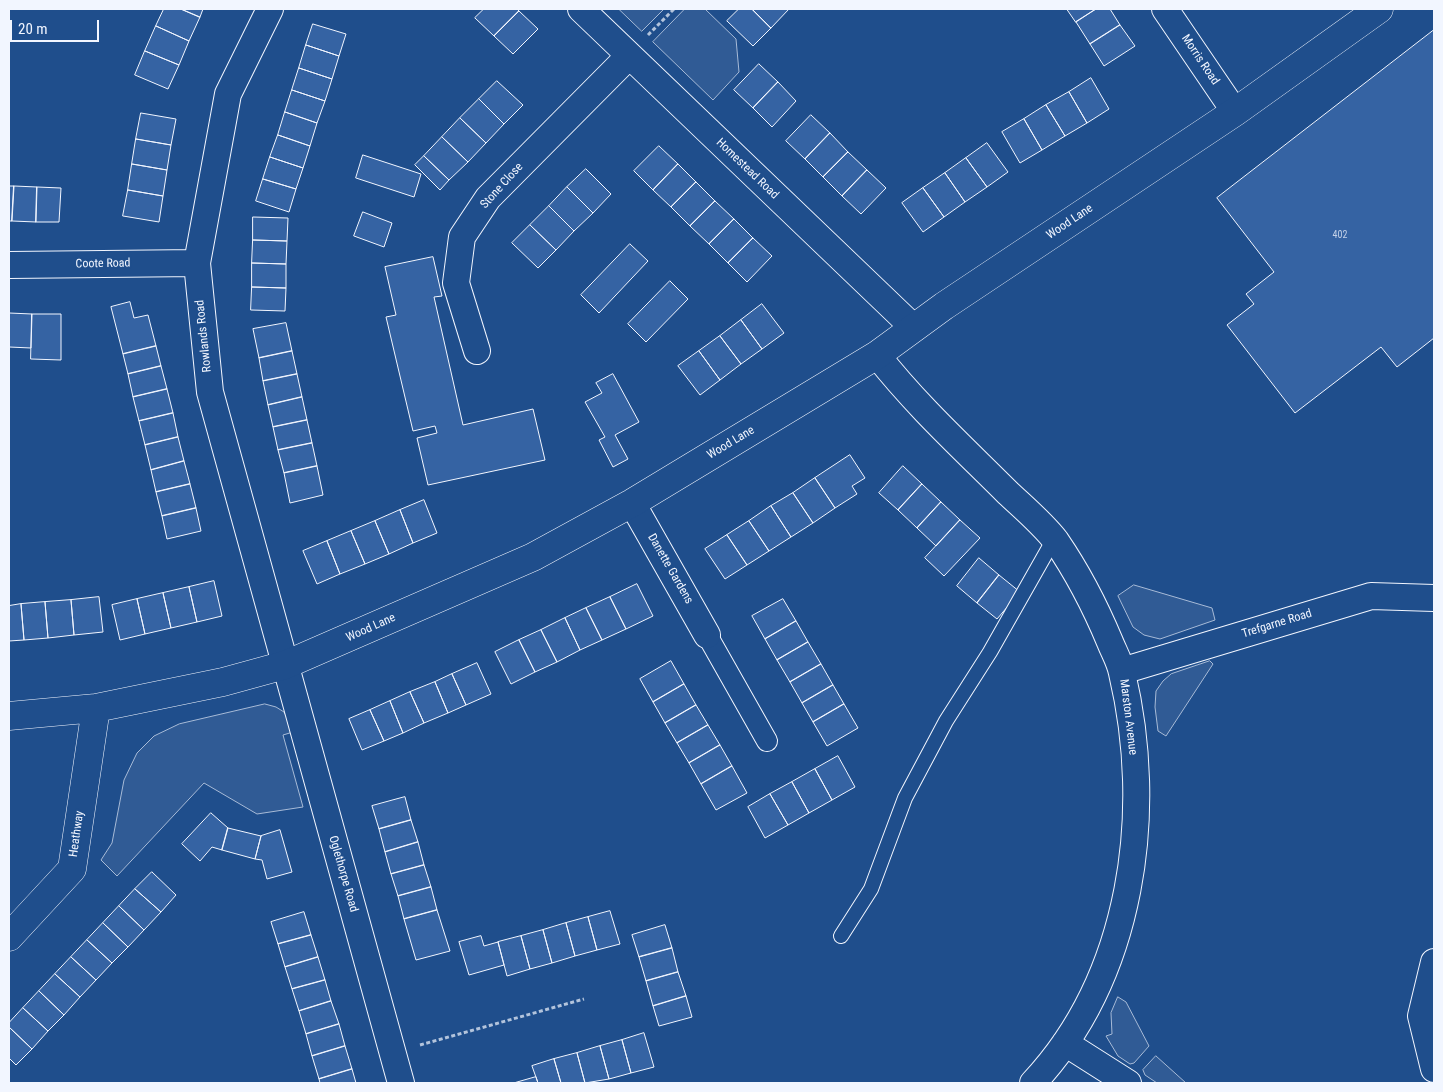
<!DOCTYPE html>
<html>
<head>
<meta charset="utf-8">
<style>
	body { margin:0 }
	#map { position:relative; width:1443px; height:1092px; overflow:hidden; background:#1f4e8c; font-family:"Roboto Condensed",sans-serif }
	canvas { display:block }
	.frame { position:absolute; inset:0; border:10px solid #f2f6ff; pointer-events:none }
	.scale { position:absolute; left:10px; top:20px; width:89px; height:22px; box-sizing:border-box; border:2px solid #f2f6ff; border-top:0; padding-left:6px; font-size:15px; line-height:18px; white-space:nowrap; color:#f2f6ff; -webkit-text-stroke:4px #1f4e8c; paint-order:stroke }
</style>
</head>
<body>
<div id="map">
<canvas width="1443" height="1092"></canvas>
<div class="frame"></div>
<div class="scale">20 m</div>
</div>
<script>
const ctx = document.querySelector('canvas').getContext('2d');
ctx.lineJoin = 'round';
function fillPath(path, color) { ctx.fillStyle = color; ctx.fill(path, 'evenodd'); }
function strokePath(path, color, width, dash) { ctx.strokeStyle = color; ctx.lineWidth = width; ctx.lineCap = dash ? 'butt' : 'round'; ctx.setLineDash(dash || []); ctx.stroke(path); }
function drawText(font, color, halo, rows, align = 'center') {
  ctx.font = font + ' "Roboto Condensed",sans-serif'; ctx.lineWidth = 4; ctx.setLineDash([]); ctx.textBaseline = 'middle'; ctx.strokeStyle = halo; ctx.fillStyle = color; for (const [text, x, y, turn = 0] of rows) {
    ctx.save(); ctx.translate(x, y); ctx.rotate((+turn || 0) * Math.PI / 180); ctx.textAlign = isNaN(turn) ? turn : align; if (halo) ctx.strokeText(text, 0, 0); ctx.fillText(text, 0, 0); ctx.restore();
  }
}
const built = new Path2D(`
	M619,9H664L642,31Z
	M685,9H705L736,39L739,72L713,100L653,42Z
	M1134,585L1212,608L1215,620L1160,639L1144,635L1133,627L1118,596Z
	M1210,661L1213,664L1166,736L1158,731L1155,707L1156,691L1163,681L1171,674Z
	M265,704L276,707L284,712L289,721L293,732L283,735L303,807L257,814L204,783L117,876L101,860L112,843L124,780L137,753L154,736L179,724Z
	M1118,997L1126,1002L1149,1046L1134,1063L1130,1064L1118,1056L1106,1036L1112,1034L1111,1013Z
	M1156,1056L1186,1083H1157L1145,1075L1143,1070Z`);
fillPath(built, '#305b95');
strokePath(built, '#a8bbd7', 1);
const building = new Path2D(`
	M164,9H181L200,17L189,41L156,26Z
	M181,9H203L200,17Z
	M484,9H517L519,11L494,36L475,18Z
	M739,9H752L771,28L753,46L727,21Z
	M752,9H789L771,28Z
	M1067,9H1096L1076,22Z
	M1096,9H1110L1120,25L1090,44L1076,22Z
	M519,11L538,29L513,54L494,36Z
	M313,24L346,34L339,56L306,45Z
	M1120,25L1135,46L1104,66L1090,44Z
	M156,26L189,41L179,65L145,51Z
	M1434,30V338L1397,367L1381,347L1295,413L1227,325L1254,304L1246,294L1274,272L1217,198Z
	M306,45L339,56L332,79L299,68Z
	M145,51L179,65L168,89L135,75Z
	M759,64L778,82L753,108L734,90Z
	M299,68L332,79L325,101L292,90Z
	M1091,78L1109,109L1087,123L1069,92Z
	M497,81L523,105L504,124L479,99Z
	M778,82L796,101L772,127L753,108Z
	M292,90L325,101L317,123L285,112Z
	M1069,92L1087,123L1065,136L1046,105Z
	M479,99L504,124L486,143L460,118Z
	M1046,105L1065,136L1042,150L1024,119Z
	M285,112L317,123L310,146L278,135Z
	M141,113L176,119L171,145L136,139Z
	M811,115L830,133L805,159L786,141Z
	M460,118L486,143L468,162L442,137Z
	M1024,119L1042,150L1020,163L1002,132Z
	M830,133L848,152L823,177L805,159Z
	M278,135L310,146L303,168L270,157Z
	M442,137L468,162L449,180L424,156Z
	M136,139L171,145L167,170L132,164Z
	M987,143L1008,172L987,187L966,158Z
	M659,146L678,164L653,190L634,171Z
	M848,152L867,170L842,196L823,177Z
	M363,155L421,174L414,197L356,178Z
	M424,156L449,180L440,190L415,165Z
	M270,157L303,168L296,189L263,179Z
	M966,158L987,187L965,202L945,173Z
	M132,164L167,170L163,196L128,190Z
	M678,164L696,182L671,207L653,190Z
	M586,169L611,194L593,213L567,187Z
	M867,170L886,188L861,214L842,196Z
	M945,173L965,202L944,217L923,188Z
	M263,179L296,189L289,212L256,201Z
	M696,182L715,201L690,226L671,207Z
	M9,186H14L12,221H9Z
	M14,186L37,187L36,222L12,221Z
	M37,187L61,188L59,222H36Z
	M567,187L593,213L574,231L549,206Z
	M923,188L944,217L923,232L902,203Z
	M128,190L163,196L159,222L123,216Z
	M715,201L734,219L709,244L690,226Z
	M549,206L574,231L556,250L530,225Z
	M363,212L392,223L384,247L354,236Z
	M253,217L288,218L287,241L253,240Z
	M734,219L753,238L728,263L709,244Z
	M530,225L556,250L538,268L512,243Z
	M753,238L772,256L747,282L728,263Z
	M253,240L287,241L286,264L252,263Z
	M630,244L648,261L599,313L581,295Z
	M433,257L442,296L434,297L463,425L533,409L545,460L428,485L417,438L437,433L435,426L413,431L386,317L396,315L385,267Z
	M252,263L286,264V288L252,287Z
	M670,281L688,299L646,342L628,324Z
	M252,287L286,288L285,311L251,310Z
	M130,302L134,318L148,315L156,346L123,354L111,307Z
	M762,304L784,333L762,349L741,320Z
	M9,313L32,314L31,348L9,347Z
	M32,314H61V360L31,359Z
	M741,320L762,349L741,364L720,336Z
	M286,323L292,351L259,358L253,329Z
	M720,336L741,364L720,380L699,351Z
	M156,346L161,366L128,374L123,354Z
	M292,351L297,374L263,381L259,358Z
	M699,351L720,380L700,395L678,366Z
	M161,366L167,389L133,397L128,374Z
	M297,374L302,397L268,405L263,381Z
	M613,374L639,422L615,435L628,459L613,467L599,440L605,437L585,402L602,393L596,383Z
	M167,389L173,413L139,421L133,397Z
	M302,397L307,420L273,427L268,405Z
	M173,413L178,437L145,445L139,421Z
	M307,420L312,443L278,450L273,427Z
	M178,437L184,461L151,470L145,445Z
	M312,443L317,466L284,473L278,450Z
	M850,455L865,478L852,486L857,494L835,508L815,478Z
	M184,461L190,484L156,492L151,470Z
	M317,466L323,495L290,503L284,473Z
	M903,466L922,484L898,510L879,493Z
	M815,478L835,508L813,523L793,493Z
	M190,484L196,508L162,516L156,492Z
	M922,484L941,502L917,528L898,510Z
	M793,493L813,523L791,537L771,506Z
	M424,500L437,533L413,543L400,510Z
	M941,502L960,520L936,546L917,528Z
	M771,506L791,537L769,551L749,521Z
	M196,508L201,531L167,539L162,516Z
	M400,510L413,543L389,554L375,521Z
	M960,520L980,538L944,576L925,558Z
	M375,521L389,554L365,564L351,531Z
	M749,521L769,551L747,565L727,535Z
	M351,531L365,564L340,574L327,541Z
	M727,535L747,565L725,579L705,549Z
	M327,541L340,574L317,584L303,551Z
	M979,558L999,575L977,603L957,586Z
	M999,575L1020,592L997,619L977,603Z
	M214,581L222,616L197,622L189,587Z
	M637,584L653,616L626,629L610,597Z
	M189,587L197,622L171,628L163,593Z
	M163,593L171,628L145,634L137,599Z
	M99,597L103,632L74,635L71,600Z
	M610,597L626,629L602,640L586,608Z
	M137,599L145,634L120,640L112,605Z
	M783,599L796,621L765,639L752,616Z
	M71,600L74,635L48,638L45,602Z
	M45,602L48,638L24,640L21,604Z
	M21,604L24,640L9,641V606Z
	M586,608L602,640L580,650L565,618Z
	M565,618L580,650L557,662L541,630Z
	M796,621L808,642L777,660L765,639Z
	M541,630L557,662L535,672L519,640Z
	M519,640L535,672L511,684L495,652Z
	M808,642L821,664L790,682L777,660Z
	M671,661L684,684L653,702L640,679Z
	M477,663L491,694L466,705L452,674Z
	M821,664L833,685L802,703L790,682Z
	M452,674L466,705L448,713L435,682Z
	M435,682L448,713L424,723L410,692Z
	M684,684L696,705L665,723L653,702Z
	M833,685L844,704L813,722L802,703Z
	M410,692L424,723L403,733L390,701Z
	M390,701L403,733L384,741L370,710Z
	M844,704L858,728L827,746L813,722Z
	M696,705L708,725L677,743L665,723Z
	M370,710L384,741L362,750L349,719Z
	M708,725L720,745L689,763L677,743Z
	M720,745L732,766L701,784L689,763Z
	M838,756L855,787L832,800L815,769Z
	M732,766L747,793L716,810L701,784Z
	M815,769L832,800L809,813L792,782Z
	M792,782L809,813L788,825L770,794Z
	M770,794L788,825L765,838L748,807Z
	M405,797L411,820L379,829L372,806Z
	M211,813L228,828L222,850L212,847L200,861L182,844Z
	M411,820L418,842L385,852L379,829Z
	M228,828L261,836L255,859L222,850Z
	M280,830L292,872L267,879L262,860L255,859L261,836Z
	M418,842L424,865L391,874L385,852Z
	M424,865L431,887L398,896L391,874Z
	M152,872L176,895L161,912L135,889Z
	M431,887L437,910L404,919L398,896Z
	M135,889L161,912L144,930L119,906Z
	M119,906L144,930L128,947L103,923Z
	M437,910L450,951L416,960L404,919Z
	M610,911L620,944L597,950L588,917Z
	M304,912L311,935L278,944L271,922Z
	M588,917L597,950L575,956L566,923Z
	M103,923L128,947L112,963L87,940Z
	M566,923L575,956L552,963L543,930Z
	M665,925L672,948L639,957L632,935Z
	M543,930L552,963L530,969L521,936Z
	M311,935L318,957L285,967L278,944Z
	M481,936L484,946L498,942L504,965L469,975L459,942Z
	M521,936L530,969L507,976L498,942Z
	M87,940L112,963L96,980L71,957Z
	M672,948L678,972L646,981L639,957Z
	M71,957L96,980L80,997L55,974Z
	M318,957L325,980L292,989L285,967Z
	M678,972L686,996L653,1006L646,981Z
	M55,974L80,997L64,1015L39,991Z
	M325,980L331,1001L299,1011L292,989Z
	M39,991L64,1015L48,1031L23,1008Z
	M686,996L692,1017L659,1026L653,1006Z
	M331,1001L339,1024L306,1034L299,1011Z
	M23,1008L48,1031L32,1049L9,1027V1023Z
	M339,1024L345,1046L312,1056L306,1034Z
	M9,1027L32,1049L16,1065L9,1058Z
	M644,1033L654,1067L631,1073L622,1040Z
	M622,1040L631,1073L609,1079L600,1046Z
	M345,1046L352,1069L319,1079L312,1056Z
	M600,1046L609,1079L585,1083L577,1053Z
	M577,1053L585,1083H561L554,1059Z
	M554,1059L561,1083H538L532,1066Z
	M352,1069L356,1083H320L319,1079Z
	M536,1077L538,1083H514Z`);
fillPath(building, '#3563a3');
strokePath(building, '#f2f6ff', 1);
const service = new Path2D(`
	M841,936L871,889L905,798L946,721L990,652L1054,539`);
const pedestrian = new Path2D(`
	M707,635L767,741`);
const minor = new Path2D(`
	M270,9L228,94L197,263L210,392L401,1083
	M581,9L914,328
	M1165,9L1235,112
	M9,265L197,263
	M477,351L456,283L462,237L488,198L629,56
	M877,355C916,405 963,448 1008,493C1024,508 1043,524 1056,541C1078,573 1095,606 1110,642C1114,652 1120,662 1122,673C1155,812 1133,976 1033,1083
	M632,503L707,635
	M1122,671L1371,596L1434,598
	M1434,962L1421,1016L1434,1069
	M1065,1043L1128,1083`);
const primary = new Path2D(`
	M9,716L96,708L223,682L285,665L533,557L632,503L877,355L944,306L1235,112L1379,9
	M9,937L72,869L96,708`);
strokePath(service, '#f2f6ff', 16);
strokePath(pedestrian, '#f2f6ff', 22);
strokePath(minor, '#f2f6ff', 28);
strokePath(primary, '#f2f6ff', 29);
strokePath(new Path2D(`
	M648,35L674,9
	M420,1045L584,999`), '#b3c4dc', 3, [4, 2.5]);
strokePath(service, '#1f4e8c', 14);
strokePath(pedestrian, '#1f4e8c', 20);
strokePath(minor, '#1f4e8c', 26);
strokePath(primary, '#1f4e8c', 28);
drawText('10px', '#c3d1e8', null, [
	["402",1340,235]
]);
drawText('12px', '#f2f6ff', '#1f4e8c', [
	["Morris Road",1200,60,56],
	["Homestead Road",747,169,44],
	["Stone Close",502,186,-48],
	["Wood Lane",1070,222,-34],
	["Coote Road",103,264,-1],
	["Rowlands Road",204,336,-96],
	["Wood Lane",731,443,-31],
	["Danette Gardens",670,569,60],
	["Trefgarne Road",1277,624,-17],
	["Wood Lane",371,628,-24],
	["Marston Avenue",1128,717,83],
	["Heathway",77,834,-82],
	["Oglethorpe Road",343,874,74]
]);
</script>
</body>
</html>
